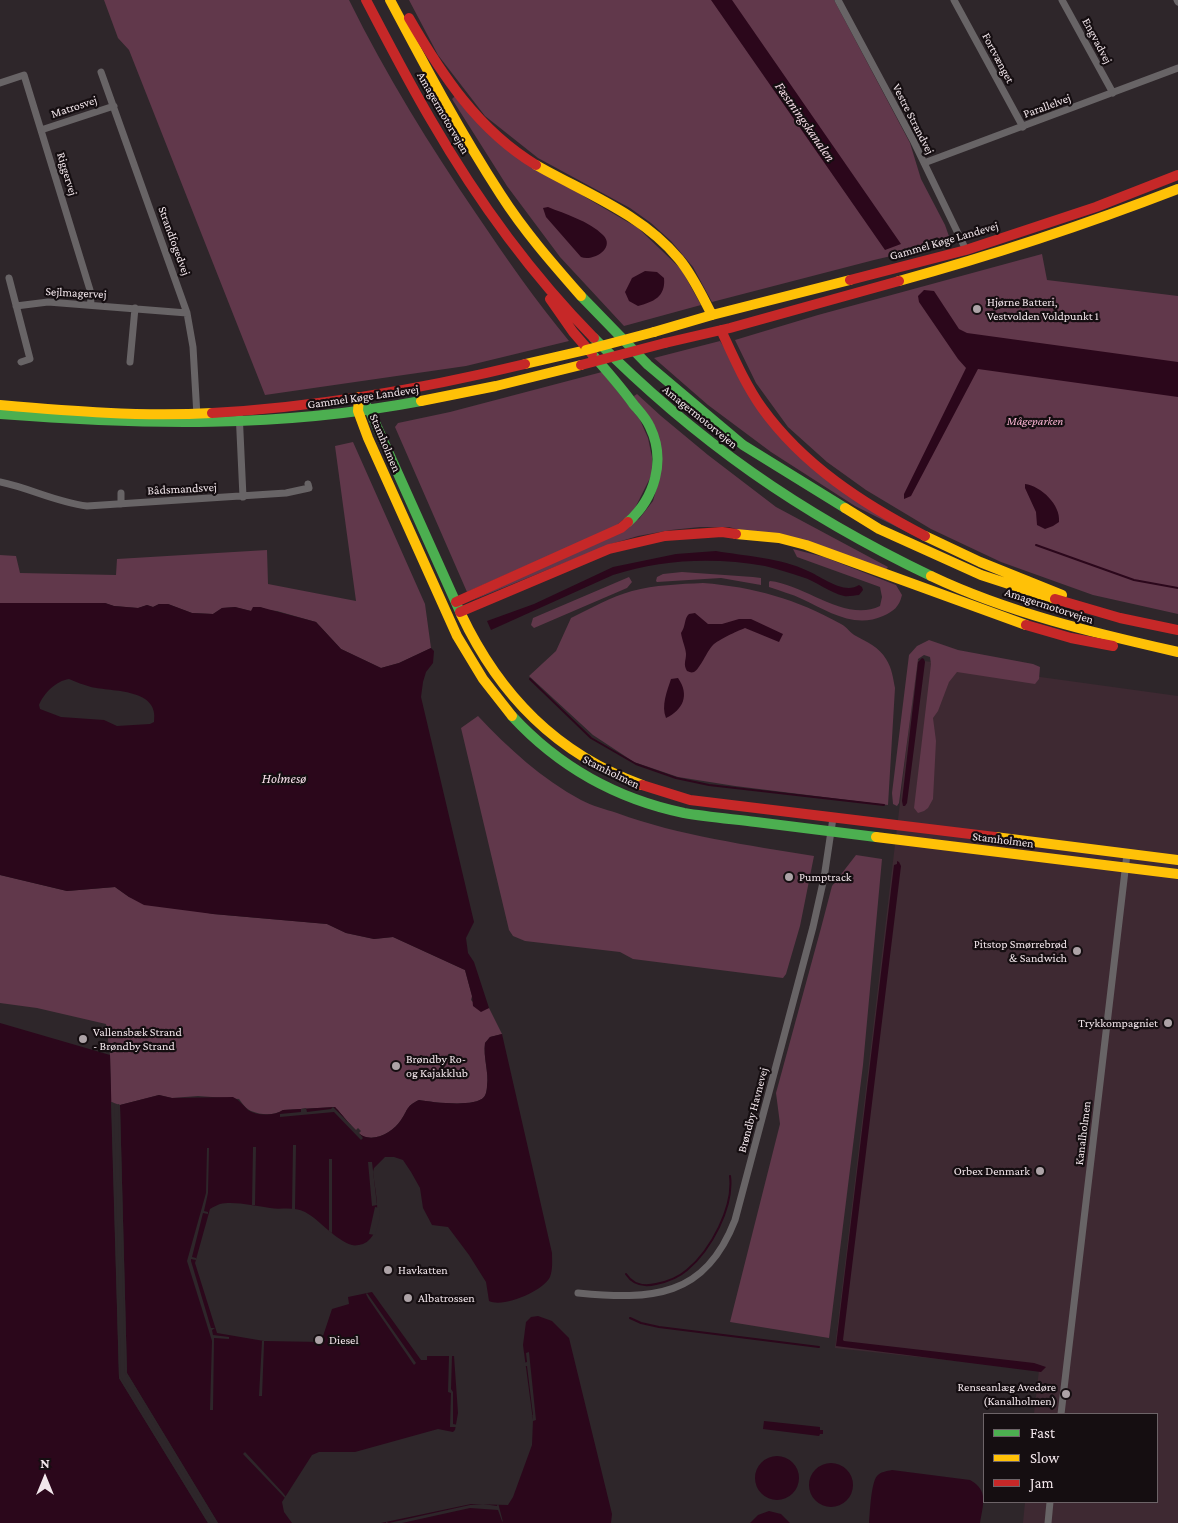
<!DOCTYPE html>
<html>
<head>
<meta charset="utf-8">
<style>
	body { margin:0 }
	#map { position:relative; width:1178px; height:1523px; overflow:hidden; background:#2e262a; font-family:"Crimson Pro",serif }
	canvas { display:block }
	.legend { position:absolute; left:983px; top:1413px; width:175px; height:90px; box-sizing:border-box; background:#150e11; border:1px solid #6d6468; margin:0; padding:6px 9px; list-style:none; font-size:15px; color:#f2e6eb }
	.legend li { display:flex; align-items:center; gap:10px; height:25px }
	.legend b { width:25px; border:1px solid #6d6468 }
	.north { position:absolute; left:20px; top:1453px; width:50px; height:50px; -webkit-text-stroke:4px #150e11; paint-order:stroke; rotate:0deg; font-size:14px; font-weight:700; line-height:20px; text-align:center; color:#f2e6eb }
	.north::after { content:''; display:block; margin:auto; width:18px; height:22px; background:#f2e6eb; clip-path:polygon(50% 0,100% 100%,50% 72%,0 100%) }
</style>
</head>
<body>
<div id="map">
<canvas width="1178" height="1523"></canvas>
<ul class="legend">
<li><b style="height:6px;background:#4caf50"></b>Fast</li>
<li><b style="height:6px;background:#ffc107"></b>Slow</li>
<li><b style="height:6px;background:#c62828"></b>Jam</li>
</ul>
<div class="north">N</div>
</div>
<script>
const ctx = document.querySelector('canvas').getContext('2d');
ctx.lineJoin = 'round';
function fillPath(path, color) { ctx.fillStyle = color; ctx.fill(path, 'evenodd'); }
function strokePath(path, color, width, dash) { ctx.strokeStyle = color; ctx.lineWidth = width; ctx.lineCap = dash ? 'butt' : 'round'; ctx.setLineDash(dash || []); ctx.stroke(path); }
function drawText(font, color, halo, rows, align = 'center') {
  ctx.font = font + ' "Crimson Pro",serif'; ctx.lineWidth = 4.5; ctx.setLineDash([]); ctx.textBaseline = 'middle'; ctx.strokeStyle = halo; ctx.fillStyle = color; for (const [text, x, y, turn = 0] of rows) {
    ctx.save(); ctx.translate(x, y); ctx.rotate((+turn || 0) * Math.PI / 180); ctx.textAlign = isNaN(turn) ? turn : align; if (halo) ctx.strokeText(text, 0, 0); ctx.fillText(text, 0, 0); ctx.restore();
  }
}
fillPath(new Path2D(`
	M917,660L1178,696V1523H1023L1025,1502H1157V1414H1034L1039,1370L835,1348Z`), '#3e2932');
fillPath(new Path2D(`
	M104,0H349C386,75 430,146 477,215C506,258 536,301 569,341L466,366L265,395L129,50L118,38Z
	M409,0H834L910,143L921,179L945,225L951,242L874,260L712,302L693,267L671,241L651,223L630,208L538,158L485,116L438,55Z
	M455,96L462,106L585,197L638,228L681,269L701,305L624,326L560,257L507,186L452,99Z
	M1042,254L1047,280L1178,296V614L1093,595L1001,562L931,529L866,490L827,462L788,427L756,383L735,340L818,315Z
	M720,341L781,436L919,538L855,506L771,452L708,405L654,358Z
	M602,372L640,420L648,438L652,457V474L634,510L616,526L467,592L395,427L398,423L450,412Z
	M637,394L661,416L708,455L776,507L888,567L886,570L729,527H700L671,530L638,536L611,544L471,601L639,519L653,501L659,480L662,457L634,396Z
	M353,442L425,604L431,648L399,663L381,668L341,649L316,622L277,611L268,610L260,607L251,611L235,607L222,608L213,614L192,613L168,604H159L153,607L147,605L138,608L114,606L105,603H0V555L16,556L20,573L116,575L117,559L267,550L268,584L356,601L335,446Z
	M793,549L824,557L896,585L902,595C899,607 894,611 883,616C854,629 828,611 802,599C792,594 780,591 769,587V582L770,581C806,585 846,623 880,606L882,597L880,587L797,557Z
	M682,572L753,577L761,578V585L721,578L657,582L656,581L657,577L663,574Z
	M629,577L632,582L627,588L534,628L531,625L533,618Z
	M703,583C754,587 796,599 841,624C847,627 850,633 856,636C867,642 879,647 886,659C892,668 893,678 895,688L888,805L735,786L678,777L634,762L593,735L529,676L556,651L571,618C591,608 611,597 632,591C655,585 680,584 703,583Z
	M929,640L958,650L1033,664L1040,667L1039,679L1035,684L957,672L949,682L938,711L933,718L936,741L933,799L928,808L924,811L918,813L914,808L931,664L930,657L924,655L918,659L899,803L897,806L893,804L892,793L909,655L917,646Z
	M478,716C508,748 542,779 581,800C592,806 605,809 617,813C680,836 748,845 814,856L800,926L786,974L783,978L633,959L620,952L525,941L513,936L509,930L461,728Z
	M856,855L882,859L863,1065L829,1338L730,1322L780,1124L776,1093L821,928L832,886Z
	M0,875L67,891L115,887L129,897L213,914L327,924L346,933L374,939L393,937L465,970L472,996L471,1000L481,1010L489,1008L502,1034L490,1037L485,1043C483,1058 489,1072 487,1086C487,1089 486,1095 484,1097C475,1108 431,1102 419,1100C406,1106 408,1110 401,1120C394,1131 376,1142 363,1136C355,1132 342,1114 335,1107L283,1110C274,1116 261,1115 251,1111C246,1109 242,1103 239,1099L198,1096L172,1098L159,1095L120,1105L111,1102L110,1055L106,1024L37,1008L0,1003Z`), '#61384b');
fillPath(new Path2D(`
	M711,0H732L901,244L885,250Z
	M548,207C565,214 589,221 603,235C616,248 593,262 581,257L546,217L543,208Z
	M645,271L657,272L664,278C666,297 653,302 638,306L629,301L625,292L632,278Z
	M924,290L934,291L959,329L967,333L1178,362V397L978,369L911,496L904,499V494L966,368L958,359L919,302L918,296Z
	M1025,484C1041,486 1061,505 1059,522L1053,526L1045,529L1037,525L1036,512L1025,488Z
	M716,551C745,556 781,558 808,571C822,577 844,595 859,585L862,587L863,590L859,595C855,595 848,597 844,596C830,593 816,581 802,577C790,573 778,569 765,566C715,557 662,559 613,575L491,630L487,621L534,604L613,567L676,554Z
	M0,603H105L114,606L138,608L147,605L153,607L159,604H168L192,613L213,614L222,608L235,607L251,611L253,607H260L316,622L341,649L381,668L399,663L431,648L434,651L433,663L426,672L423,682L421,697L474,922L466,938L468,953L474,962L489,1008L481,1012L473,1006L472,996L465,970L393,937L374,939L346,933L327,924L213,914L144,905L129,897L115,887L67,891L0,875ZM69,679C76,682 84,685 91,687C112,692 160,688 154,722L150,724L117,726L104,720L61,717L40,709L39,705C44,693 56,681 69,679Z
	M695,613L708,624H722L739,619H751L783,634L779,642L745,628C737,631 718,640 713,645C707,651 700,669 694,672C691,673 690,672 687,671C683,664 686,661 686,654C686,649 682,640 681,633C686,626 684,618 689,614Z
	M922,658L924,659L925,662L907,803L905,806H903L902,801L918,662Z
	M678,678C690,695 683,710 666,718C661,706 667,691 671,679Z
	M897,861L899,862L901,866L843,1340L844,1341L1034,1363L1046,1367L1041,1372L836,1346L894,865L897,864Z
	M0,1023L110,1055L119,1378L208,1523H0Z
	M502,1034L552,1253C552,1261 553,1269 550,1277C543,1291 504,1308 489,1301L486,1282L469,1255L448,1227L432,1225L423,1208L420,1188L411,1172L403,1160L394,1157H385L374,1168L373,1172C375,1191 386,1235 363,1244C359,1245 355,1246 352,1245C335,1240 320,1220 305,1212C294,1206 281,1210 270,1208C256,1206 234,1201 220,1204C217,1205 213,1207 210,1209L195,1263L217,1333L264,1341L321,1342L332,1309L349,1304L348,1297L372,1292L421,1360H427V1356H454L458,1413L455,1430L453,1432L438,1429L355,1452H319L312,1455L282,1502L284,1512L292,1523H218L127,1373L120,1105L159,1095L172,1098L233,1097C239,1100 243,1105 248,1110C257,1116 274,1116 283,1110L335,1107C342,1114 355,1132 363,1136C376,1142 394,1131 401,1120C408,1110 406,1106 419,1100C431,1102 475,1108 484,1097C486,1095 487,1089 487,1086C489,1072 483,1057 485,1043L490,1037Z
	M538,1316L552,1321L569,1338L612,1514L611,1523H381L471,1504L508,1505L513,1497L532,1445L533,1420L523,1345L526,1322L531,1317Z
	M764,1421L820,1427V1430H823V1434H820L819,1436L763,1429Z
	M755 1478a22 22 0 1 1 44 0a22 22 0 1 1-44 0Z
	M809 1485a22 22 0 1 1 44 0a22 22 0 1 1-44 0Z
	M892,1470L970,1480C989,1490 983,1505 980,1523H869C870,1512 871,1483 877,1476C880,1472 887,1471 892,1470Z
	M769,1511L781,1514L790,1523H750L758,1515Z`), '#2b071b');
fillPath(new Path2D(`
	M111,1102L114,1103L121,1377L211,1523H208L119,1378Z
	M118,1104L120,1105L127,1373L218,1523H215L125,1373Z
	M333,1107L356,1130L358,1128L361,1131L359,1133L363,1138L361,1140L334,1112L280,1117V1114L301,1112V1109L306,1108L307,1112L331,1109Z
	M293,1145H296L295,1209H292Z
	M253,1147H256L255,1205H252Z
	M207,1148H209L208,1193L204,1211L208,1212V1214L203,1213L192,1257L196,1258V1260L191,1259V1261L211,1328H215L212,1330L213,1335L229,1337V1339L214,1338L213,1410H210L212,1341L187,1261L206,1193Z
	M329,1159H332V1233L329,1231Z
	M368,1162H372L377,1205L372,1206Z
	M375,1207L380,1208L379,1221L375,1235L369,1234Z
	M367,1293L416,1363L414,1365L368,1298L366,1294Z
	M262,1341H264V1344L262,1396H259Z
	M529,1352L536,1420L533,1421V1416L531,1417L533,1415L527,1366H524L523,1363L527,1362L526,1353Z
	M449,1356H452L451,1389L453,1392V1424L458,1425V1427H450L451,1393L448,1392Z
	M245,1452L283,1493L286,1497L285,1498L243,1454Z
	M498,1503L503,1522L502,1521L498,1510L470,1508L402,1523H386V1522L389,1523L470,1505L483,1504L497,1506Z`), '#2e262a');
strokePath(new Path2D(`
	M1036,545L1134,580L1178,588
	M530,679L591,738L636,764L676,778L709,785L884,805
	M626,1274C633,1285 643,1287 656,1284C666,1282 679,1277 687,1270C711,1250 734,1207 730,1176
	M630,1318L641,1323L659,1327L819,1347`), '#2b071b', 2);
strokePath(new Path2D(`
	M838,0L913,140L966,250
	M954,0L1023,127
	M1062,0L1113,93
	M1177,0L1178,2
	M101,72L187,313L193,347L197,416
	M0,83L24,75L90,290L91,304
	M41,130L114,106
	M924,163L1178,68
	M9,278L30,359L21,362
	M16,306L48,302L187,313
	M130,362L135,308
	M239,411L243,497
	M0,482C30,488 55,502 87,506L286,493L309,488L308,484
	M121,493V504
	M578,1293C652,1300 705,1298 735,1220L813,927L824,878L833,818
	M1061,1414L1127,854
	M1048,1523L1050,1502`), '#686466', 7);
strokePath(new Path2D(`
	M581,296L648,365L743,445L845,508
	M594,338C696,441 801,514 931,576
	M592,354C607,371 621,387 634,405C640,412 646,418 650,427C666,460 655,498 628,522
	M359,397L369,409L461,614
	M0,414C144,425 278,428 421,401
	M512,716C559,767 617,799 684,813C708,817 732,819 756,822C796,827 836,832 876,837`), '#4caf50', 10);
strokePath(new Path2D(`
	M390,0C425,66 460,132 501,195C524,231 553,264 581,296
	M536,165C585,193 642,214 679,259C693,276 702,296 712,315
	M899,281C994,255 1085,225 1178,189
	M654,332L712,315L850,280
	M525,364L586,350
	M359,397L358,411L368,438L457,636L483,679L512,716
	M421,401L496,386L581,365
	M0,405C70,411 141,417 212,413
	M845,508L879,529L981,575L1055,599
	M736,534L779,538L806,545L1026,625
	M925,536L980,562L1062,595
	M931,576C1009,613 1094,633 1178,652
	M461,614C500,696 557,754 642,785
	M876,837L1178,874
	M995,837L1178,860`), '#ffc107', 10);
strokePath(new Path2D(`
	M366,0C387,40 408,81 431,120C476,198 531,274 594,338
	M409,18C442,75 478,130 536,165
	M850,280L966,250L1096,207L1178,175
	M550,299L573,332L592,354
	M721,330C733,356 745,384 762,408C803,465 863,504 925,536
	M665,343L730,328L899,281
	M212,413C317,407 422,389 525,364
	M1055,599L1120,618L1178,630
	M456,602L621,528L628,522
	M460,612L609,549L665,536L722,532L736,534
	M1026,625L1071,638L1113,646
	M642,785L690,800L995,837`), '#c62828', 10);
strokePath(new Path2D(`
	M586,350L654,332`), '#ffc107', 10);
strokePath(new Path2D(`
	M581,365L665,343`), '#c62828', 10);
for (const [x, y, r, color] of [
	[977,309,5,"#ada3a7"],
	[789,877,5,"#ada3a7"],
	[1077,951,5,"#ada3a7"],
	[1168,1023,5,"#ada3a7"],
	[83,1039,5,"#ada3a7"],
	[396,1066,5,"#ada3a7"],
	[1040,1171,5,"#ada3a7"],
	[388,1270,5,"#ada3a7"],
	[408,1298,5,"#ada3a7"],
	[319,1340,5,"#ada3a7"],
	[1066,1394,5,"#ada3a7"]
]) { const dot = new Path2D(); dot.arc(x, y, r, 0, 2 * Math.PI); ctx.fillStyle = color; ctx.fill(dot); strokePath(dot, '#150e11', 2); }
drawText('12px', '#f2e6eb', '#150e11', [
	["Engvadvej",1097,41,62],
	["Fortvænget",998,58,62],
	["Parallelvej",1047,106,-20],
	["Matrosvej",74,107,-18],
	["Amagermotorvejen",443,113,60],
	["Vestre Strandvej",913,119,63],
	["Riggervej",67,174,73],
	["Strandfogedvej",174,241,70],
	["Gammel Køge Landevej",944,241,-16],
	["Sejlmagervej",76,293,3],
	["Gammel Køge Landevej",363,397,-8],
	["Amagermotorvejen",700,417,39],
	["Stamholmen",385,443,67],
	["Bådsmandsvej",182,489,-3],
	["Amagermotorvejen",1049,606,18],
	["Stamholmen",611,772,26],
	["Stamholmen",1003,840,7],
	["Brøndby Havnevej",753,1110,-75],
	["Kanalholmen",1083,1133,-83]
]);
drawText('12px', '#f2e6eb', '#150e11', [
	["Hjørne Batteri,",987,302],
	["Vestvolden Voldpunkt 1",987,316],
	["Pumptrack",799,877],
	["Pitstop Smørrebrød",1067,944,"right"],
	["& Sandwich",1067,958,"right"],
	["Trykkompagniet",1158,1023,"right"],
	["Vallensbæk Strand",93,1032],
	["- Brøndby Strand",93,1046],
	["Brøndby Ro-",406,1059],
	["og Kajakklub",406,1073],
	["Orbex Denmark",1030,1171,"right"],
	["Havkatten",398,1270],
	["Albatrossen",418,1298],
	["Diesel",329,1340],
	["Renseanlæg Avedøre",1056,1387,"right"],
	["(Kanalholmen)",1056,1401,"right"]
], 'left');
drawText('italic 12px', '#f8b3d1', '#150e11', [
	["Mågeparken",1035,421]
]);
drawText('italic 14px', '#f4dce6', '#150e11', [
	["Fæstningskanalen",805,122,55],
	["Holmesø",284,779]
]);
</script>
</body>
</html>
